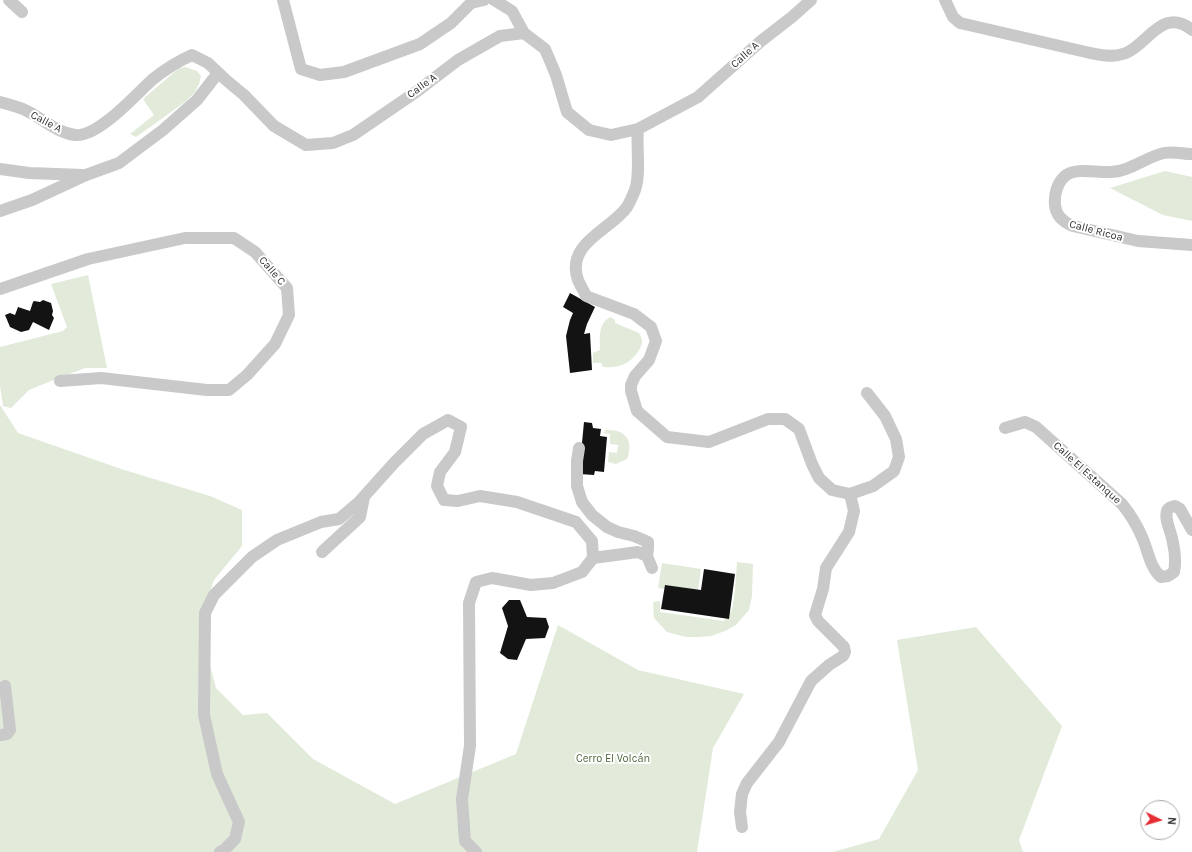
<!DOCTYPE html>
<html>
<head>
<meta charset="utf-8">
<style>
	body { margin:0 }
	#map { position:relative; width:1192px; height:852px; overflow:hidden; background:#fff; font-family:Karla,sans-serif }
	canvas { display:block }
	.north { position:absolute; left:1140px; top:800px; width:40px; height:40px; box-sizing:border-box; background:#fff; border:1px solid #ababab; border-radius:50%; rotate:95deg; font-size:11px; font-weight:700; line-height:16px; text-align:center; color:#2c2c2c }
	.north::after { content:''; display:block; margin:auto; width:14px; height:18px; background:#e52d34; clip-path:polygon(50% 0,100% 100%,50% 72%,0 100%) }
</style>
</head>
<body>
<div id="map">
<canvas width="1192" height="852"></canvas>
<div class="north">N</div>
</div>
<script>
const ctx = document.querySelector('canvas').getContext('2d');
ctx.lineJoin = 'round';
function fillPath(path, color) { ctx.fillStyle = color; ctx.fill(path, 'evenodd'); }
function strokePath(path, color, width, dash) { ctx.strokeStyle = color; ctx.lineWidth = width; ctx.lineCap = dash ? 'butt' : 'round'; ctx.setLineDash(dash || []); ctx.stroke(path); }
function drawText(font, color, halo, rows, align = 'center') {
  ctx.font = font + ' Karla,sans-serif'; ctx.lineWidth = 4; ctx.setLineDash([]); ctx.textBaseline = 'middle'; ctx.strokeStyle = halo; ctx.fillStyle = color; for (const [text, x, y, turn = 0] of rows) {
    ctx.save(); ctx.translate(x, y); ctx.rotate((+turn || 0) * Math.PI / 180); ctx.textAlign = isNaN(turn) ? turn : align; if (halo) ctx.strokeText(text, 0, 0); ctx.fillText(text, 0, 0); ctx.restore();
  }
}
fillPath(new Path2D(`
	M185,67L197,71L201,76L199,84L195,92L185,102L136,137L130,134L154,115L143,99L178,69Z
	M1165,171L1192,177V221L1163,215L1110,188Z
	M88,275L107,368H85L46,383L29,390L11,408L3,406L0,386V347L63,331L67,327L51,284Z
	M611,317L615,320V323L639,333C644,342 643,344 637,353C628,365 618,368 603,367L601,363H593V353L600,350C600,338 598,322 611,317Z
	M0,405L18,433L121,469L210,496L242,510V546L214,580L199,623L216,688L243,715L267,713L313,759L395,804L516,754L558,625L638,670L744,694L713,748L697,852H0Z
	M606,430C626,429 634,441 627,459L616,464L608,462L609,452L617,453L618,445L610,444V434L603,433Z
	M737,562L753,564L752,596L749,610L736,625L725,631L711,636L699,637H686L667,632L654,618L653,602L660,601V612L724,621L732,610L735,591Z
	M662,563L701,569L698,590L665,585V589L658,588Z
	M976,627L1062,726L1019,840L1023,852H833L879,839L918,770L897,640Z`), '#e2ead9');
fillPath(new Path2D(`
	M570,293L595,307L587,324L584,334L590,333L592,370L570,373L566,336L570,320L573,313L563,307Z
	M43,300L51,303L53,311L52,315L54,318L49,330L33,322L29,330L21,332L10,327L5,315L10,313L15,315L18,307L30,311L33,302L34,301L40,302Z
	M584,422L592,423L593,428L601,429L600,436L607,437L604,472L595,471L594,475L579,474Z
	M704,569L735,574L729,619L661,609L665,585L701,590Z
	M509,600H520L527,617L546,618L549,627L545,638L526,639L517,660L508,659L500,653L508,626L502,608Z`), '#131313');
strokePath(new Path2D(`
	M9,0L22,12
	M283,0L301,69L320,75L344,72L420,44L451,23L471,3L484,0
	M494,0L512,11L524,33
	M945,0L953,17L960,23L1086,52C1099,55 1113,58 1126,53C1148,44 1163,6 1192,30
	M0,102C8,104 16,106 23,109C41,117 55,132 75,135C98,138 137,93 153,79C167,68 176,62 192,55L208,63L226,80L244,95L274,126L306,145L333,143L353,135L416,92L458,60L500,36L524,33L545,49L556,75L567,112L589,130L611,135L638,129L698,97L761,41L792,17L811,0
	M638,129C636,147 641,173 635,190C633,195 630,202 627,207C611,230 565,243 578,280C580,285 584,291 586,296L634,314L651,327L656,341L649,360L635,376L631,385V391L637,411L667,437L709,442L768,419H785L799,429L812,464L819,478L832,490L850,494L854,511L849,532L826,568L823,589L815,615L818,621L844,647L845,652L843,656L829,665L811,681L779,742L747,783L742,794L740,812L742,827
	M1192,154C1183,154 1173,151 1164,153C1146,157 1129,172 1110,172C1096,173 1076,167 1065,176C1057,183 1054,195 1055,205C1056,216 1063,222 1073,226L1138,241L1192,245
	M0,169L29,173L83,175
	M0,211L32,200L86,175L119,163L163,130L197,100L218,73
	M0,289L88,259L185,238H234L255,252L287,288L289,315L275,344L247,375L229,390H207L101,378L60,381
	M1005,428L1025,422L1036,427L1122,504C1130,514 1137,525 1142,537C1148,550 1150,568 1161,577L1168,576L1174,572C1176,562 1175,552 1173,543C1172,533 1164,520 1167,511C1168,507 1172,507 1175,506L1180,509L1192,530
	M579,448L577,461V486L582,502L592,515L607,527L618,532L634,536L648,542V549L647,556
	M850,494L873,486L894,471L899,457L896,439L885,416L867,393
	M322,552L360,517L364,497
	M593,558L638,552L647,556L652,568
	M0,735L7,734L10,730L5,686
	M220,852L223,851L235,839L239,822L217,774L204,715L205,613L214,595L252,557L277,540L321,522L339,519L359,502L394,463L423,434L448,420L461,427L455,452L440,472L437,486L444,500L458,501L480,496L517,502L576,522L592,541L593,558L582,572L553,583L531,585L492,578L476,582L469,603L470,746L462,799L465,841L476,852`), '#c9c9c9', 12);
drawText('11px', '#2c2c2c', '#fff', [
	["Calle A",745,55,-42],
	["Calle A",422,86,-36],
	["Calle A",46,122,28],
	["Calle Ricoa",1096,231,15],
	["Calle C",272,271,49],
	["Calle El Estanque",1087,473,42]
]);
drawText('11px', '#4e673a', '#fff', [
	["Cerro El Volcán",613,759]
]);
</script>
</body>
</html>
